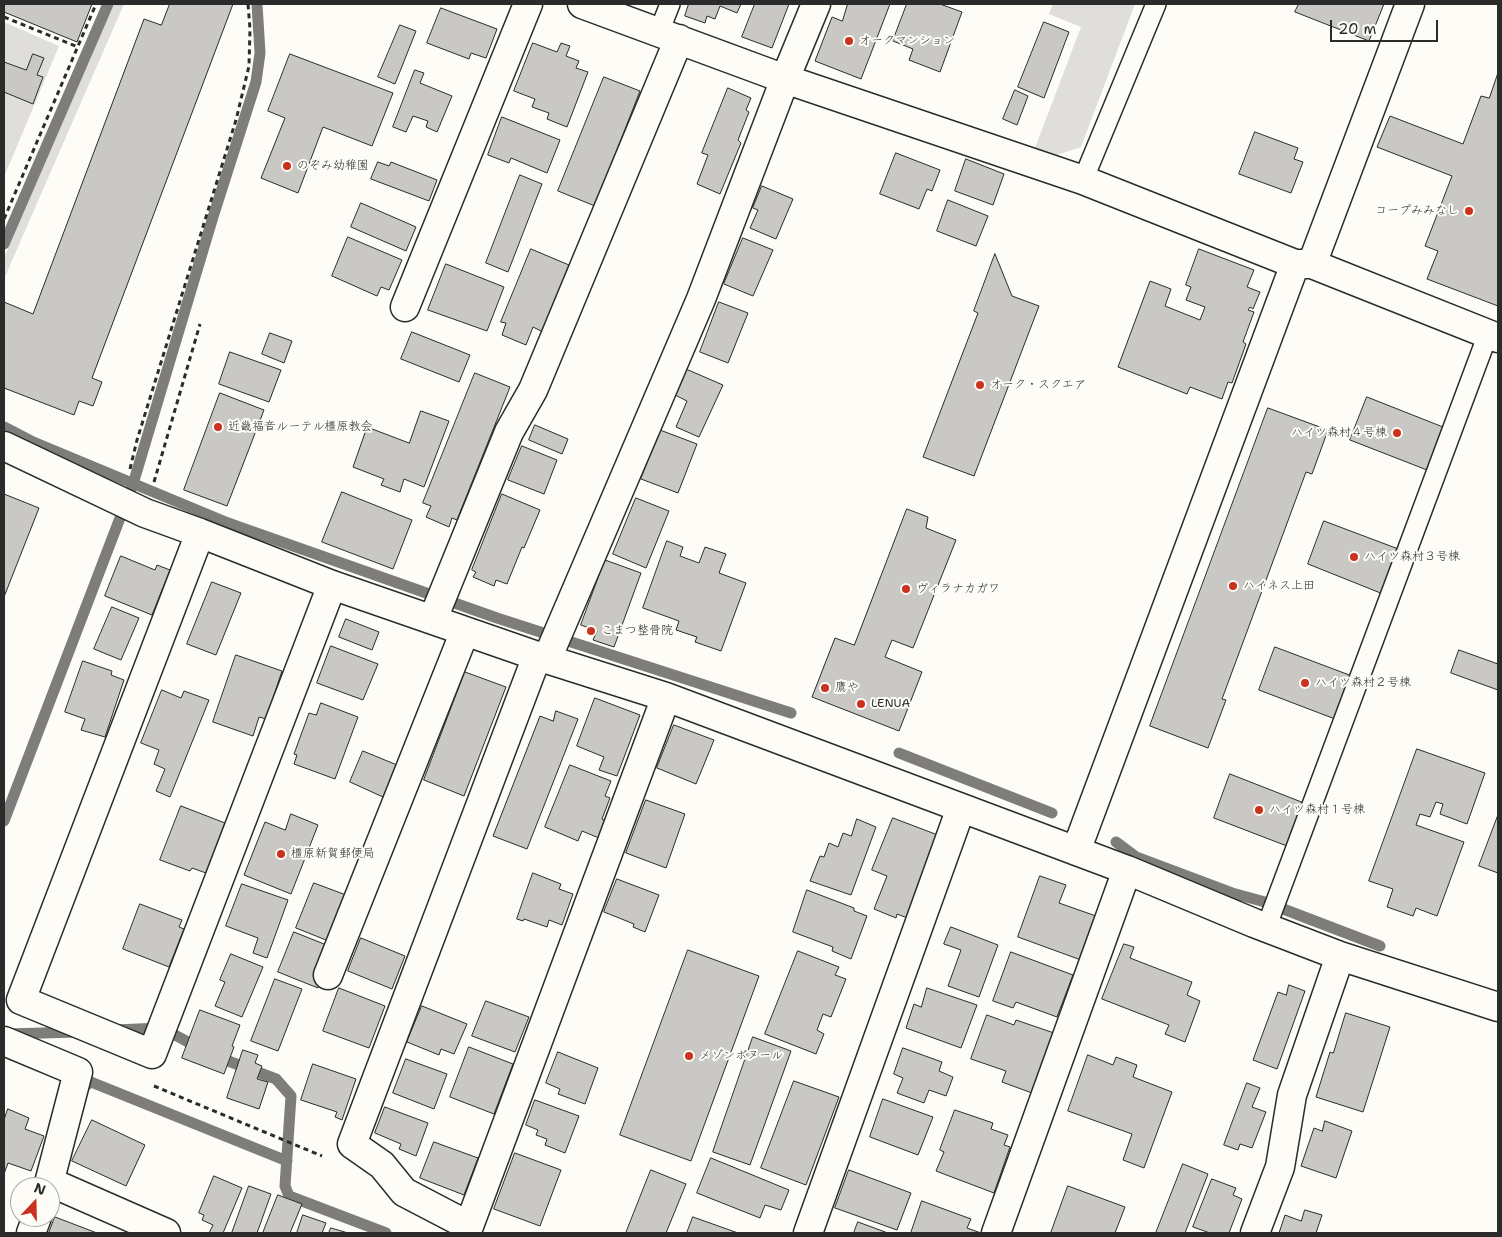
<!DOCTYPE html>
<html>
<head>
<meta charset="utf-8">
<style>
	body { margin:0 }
	#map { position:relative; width:1502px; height:1237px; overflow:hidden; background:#fdfcf7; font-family:"Shantell Sans",sans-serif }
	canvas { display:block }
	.frame { position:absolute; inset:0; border:5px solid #2b2b2b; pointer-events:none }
	.north { position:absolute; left:10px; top:1177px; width:50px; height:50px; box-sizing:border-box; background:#fdfcf7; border:1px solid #a9a8a5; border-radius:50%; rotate:21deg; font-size:14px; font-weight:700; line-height:20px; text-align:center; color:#2b2b2b }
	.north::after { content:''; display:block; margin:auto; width:18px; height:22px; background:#c8321e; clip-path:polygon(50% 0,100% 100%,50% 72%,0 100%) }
	.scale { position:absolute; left:1330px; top:20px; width:108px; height:22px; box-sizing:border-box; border:2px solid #2b2b2b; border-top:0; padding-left:6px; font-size:15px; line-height:18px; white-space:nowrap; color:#2b2b2b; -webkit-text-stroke:4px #fdfcf7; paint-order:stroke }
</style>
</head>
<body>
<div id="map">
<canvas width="1502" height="1237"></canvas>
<div class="frame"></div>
<div class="north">N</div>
<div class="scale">20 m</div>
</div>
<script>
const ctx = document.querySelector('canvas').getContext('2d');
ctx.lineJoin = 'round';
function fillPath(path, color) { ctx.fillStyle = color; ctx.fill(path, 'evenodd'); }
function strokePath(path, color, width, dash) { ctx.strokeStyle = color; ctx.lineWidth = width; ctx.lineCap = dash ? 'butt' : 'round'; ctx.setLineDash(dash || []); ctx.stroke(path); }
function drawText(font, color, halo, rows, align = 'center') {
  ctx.font = font + ' "Shantell Sans","Klee One",sans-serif'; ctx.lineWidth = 4; ctx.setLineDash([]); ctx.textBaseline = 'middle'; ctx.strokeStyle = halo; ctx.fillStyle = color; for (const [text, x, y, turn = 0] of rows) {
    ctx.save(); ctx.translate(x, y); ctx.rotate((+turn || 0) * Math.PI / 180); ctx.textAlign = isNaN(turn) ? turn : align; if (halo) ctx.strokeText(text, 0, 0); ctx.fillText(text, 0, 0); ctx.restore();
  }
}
fillPath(new Path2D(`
	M113,4H124L4,279V258Z
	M1053,4H1135L1081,147L1054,156L1035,148L1081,27L1049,14Z
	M4,22L59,46L4,177Z`), '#dfdeda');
strokePath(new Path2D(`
	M4,244L108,4
	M4,427L31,441L228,523L497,618L791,713
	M899,753L1052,813
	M4,821L133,484L213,217L256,82L260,53L257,4
	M1116,842L1136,857L1232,893L1265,902L1380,946
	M114,1030L162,1028L201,1049
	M7,1034L78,1032
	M215,1056L276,1079L291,1096L285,1186L289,1196L386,1233
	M76,1092L91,1082L287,1161`), '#7e7d7b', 11);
const building = new Path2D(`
	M4,4H92L77,42L4,12Z
	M170,4H233L92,378L102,382L93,406L79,401L74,415L4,388V302L33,314L144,19L161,25Z
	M689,4H741L737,13L720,6L715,19L707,16L705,23L685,16Z
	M755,4H789L772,48L742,37Z
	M848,4H890L861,79L815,61L832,17L842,21Z
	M907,4H940L962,12L940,72L909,60L913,49L893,41Z
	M1299,4H1384L1369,41L1295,12Z
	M441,8L497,29L486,58L471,53L469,59L427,43Z
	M1044,22L1069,32L1044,98L1018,87Z
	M400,25L416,31L395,84L378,77Z
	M533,43L557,52L561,43L570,46L566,56L579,61L576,68L588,72L567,127L547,119L549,113L532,107L535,99L514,91Z
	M33,54L44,58L37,75L43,77L33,104L4,92V62L26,70Z
	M290,54L393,93L372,146L323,127L298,193L261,178L285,118L268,111Z
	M415,70L424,73L420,83L452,96L437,132L426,127L428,121L413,116L406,132L393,127Z
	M1498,73V306L1427,279L1438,251L1425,246L1452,176L1377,147L1390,116L1463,144L1481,96L1489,98Z
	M604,77L640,91L595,206L558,191Z
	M728,88L751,98L746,110L749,112L738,140L741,143L720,194L697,184L708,155L702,153Z
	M1015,90L1028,96L1017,125L1003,119Z
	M502,117L560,140L547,173L511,158L509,163L488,155Z
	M1255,132L1298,148L1294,159L1303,162L1291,193L1239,174Z
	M896,153L940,170L932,191L927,189L919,209L880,194Z
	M966,159L1004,174L993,205L955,191Z
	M378,162L389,166L391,162L437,180L429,201L371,179Z
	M520,175L542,184L508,272L486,263Z
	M762,186L793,199L776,239L750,228L758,210L753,208Z
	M948,200L988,216L976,246L937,231Z
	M361,203L416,227L406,251L351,227Z
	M348,237L402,260L389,290L381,287L377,296L332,276Z
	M743,238L773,250L753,296L724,284Z
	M531,249L569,265L543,332L533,327L526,345L502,335L506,323L501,322Z
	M1199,249L1254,270L1247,287L1260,292L1253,309L1250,307L1248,310L1254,312L1243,342L1246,344L1232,383L1228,382L1222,399L1190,387L1187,394L1118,367L1150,281L1171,289L1165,306L1200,320L1205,307L1186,300L1191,287L1186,285Z
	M995,254L1012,296L1039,306L974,476L923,457L978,313L974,311Z
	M446,264L504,287L487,331L428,310Z
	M719,302L748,313L728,363L700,352Z
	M412,332L470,355L459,382L401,359Z
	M270,333L292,341L284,363L262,354Z
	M230,352L281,370L269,402L219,384Z
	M686,369L723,385L699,437L676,427L687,401L675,395Z
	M475,373L510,387L457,520L452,518L449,527L426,517L431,506L423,503Z
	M220,393L264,410L227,506L184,490Z
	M1367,397L1443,427L1427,470L1350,440Z
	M1268,408L1328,430L1312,474L1306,472L1222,699L1226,700L1208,748L1150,726Z
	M421,411L449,421L424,487L404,479L400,492L381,485L384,479L353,467L367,427L409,443Z
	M535,425L568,439L562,454L529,440Z
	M660,430L697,444L678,493L641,479Z
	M522,446L557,460L544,494L508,480Z
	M342,492L412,520L393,569L322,542Z
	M4,494L39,508L4,597Z
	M502,494L540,510L524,548L522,547L507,584L496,580L494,586L473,577L476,572L472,570Z
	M636,498L669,511L646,568L613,554Z
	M907,509L928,517L926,528L956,540L913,648L892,640L885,657L922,672L899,731L812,697L835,638L854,645Z
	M1324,521L1401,550L1383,594L1308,564Z
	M667,541L683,547L680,556L699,563L705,547L726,554L719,573L746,583L721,651L695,642L697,637L676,630L679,621L643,608Z
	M121,556L155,570L157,565L170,570L152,615L105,596Z
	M605,560L641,573L614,647L593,640L597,631L581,625Z
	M212,582L241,593L216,655L187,644Z
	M112,607L139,618L121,660L94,649Z
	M346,619L379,632L372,650L339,637Z
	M331,646L378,664L363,700L317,683Z
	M1275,647L1352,676L1335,719L1259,690Z
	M1459,650L1498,664V690L1451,673Z
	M236,655L282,671L266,719L259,717L253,736L213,722Z
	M83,661L112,671L111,675L124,680L105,737L81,730L85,719L65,712Z
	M465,672L506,687L464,796L424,780Z
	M162,690L181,698L184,691L209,700L170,797L156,791L165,769L154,764L159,750L141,743Z
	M595,698L640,715L617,776L599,770L604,757L577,746Z
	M321,703L358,717L335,779L294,764L297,755L294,754L309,713L316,715Z
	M556,711L578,719L527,849L493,836L540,716L553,721Z
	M674,725L714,740L696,784L657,768Z
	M1417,749L1485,773L1467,824L1440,814L1443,804L1436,802L1430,817L1420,814L1416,825L1464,842L1437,916L1416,908L1413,916L1387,907L1393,889L1369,881Z
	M363,751L397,765L383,797L350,782Z
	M570,765L611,781L605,796L610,798L602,819L606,821L599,838L582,831L578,841L545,827Z
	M1230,774L1304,803L1287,846L1214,818Z
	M646,800L685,814L666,868L626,853Z
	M181,806L225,823L206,873L192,868L190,871L160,860Z
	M291,814L318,825L291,894L244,875L265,822L285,830Z
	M1498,815V873L1479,866Z
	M893,818L943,837L910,919L897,914L896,918L874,909L887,876L872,870Z
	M857,819L876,827L851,895L810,881L820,856L824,857L829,843L838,847L843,833L851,836Z
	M533,873L561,884L559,889L573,894L562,925L549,920L547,927L524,919L523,921L517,919Z
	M1040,876L1066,885L1059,903L1096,916L1081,960L1018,937Z
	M617,879L659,895L645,932L633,927L634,924L604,912Z
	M314,883L354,898L336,944L296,928Z
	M242,884L288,900L267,958L253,953L258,938L226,926Z
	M807,890L854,908V911L867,916L851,959L832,951L833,947L793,932Z
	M140,904L182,920L179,927L184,929L169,967L123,949Z
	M951,927L998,945L979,997L948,986L961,950L944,944Z
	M294,932L334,948L318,988L278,972Z
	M361,938L405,956L392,989L348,971Z
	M1124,944L1134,947L1130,958L1192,982L1187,995L1200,1001L1185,1042L1165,1034L1169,1025L1102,999Z
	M688,950L759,976L691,1161L620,1135Z
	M798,951L839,967L835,975L846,979L831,1017L823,1014L817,1030L824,1034L816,1054L765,1034Z
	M1011,952L1073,975L1057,1017L1016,1002L1013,1008L993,1001Z
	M231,954L263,967L242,1017L215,1006L225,982L220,980Z
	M275,979L302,989L278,1051L251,1041Z
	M1289,985L1305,991L1277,1069L1253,1060L1278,992L1286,995Z
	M339,988L385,1006L369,1048L323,1031Z
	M927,988L977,1005L961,1048L906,1028L914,1004L921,1007Z
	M486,1001L529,1017L515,1052L472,1036Z
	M422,1006L467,1024L454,1054L441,1049L439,1055L407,1042Z
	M200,1010L240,1025L232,1046L234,1047L224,1074L182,1058Z
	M1346,1013L1390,1027L1363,1112L1316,1097L1330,1052L1333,1053Z
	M987,1015L1014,1025L1016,1020L1054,1033L1032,1093L1002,1082L1006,1071L971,1059Z
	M753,1037L791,1051L750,1165L713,1152Z
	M469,1047L513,1064L494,1114L450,1097Z
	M903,1048L942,1062L939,1071L953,1077L946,1096L929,1090L924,1103L897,1093L903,1078L894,1074Z
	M243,1050L258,1055L255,1063L262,1066L257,1079L268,1082L259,1109L227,1098Z
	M558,1052L598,1068L585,1104L558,1094L560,1089L546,1083Z
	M1088,1055L1113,1065L1116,1057L1137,1065L1133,1077L1172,1092L1144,1168L1123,1160L1132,1134L1068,1111Z
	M406,1059L447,1074L434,1109L393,1093Z
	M313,1064L356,1079L342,1120L335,1117L337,1112L301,1100Z
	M794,1081L839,1097L806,1185L761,1168Z
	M1247,1083L1260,1088L1252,1107L1266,1112L1252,1148L1240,1144L1238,1150L1224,1145Z
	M883,1099L933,1117L918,1155L870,1137Z
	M535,1100L579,1116L565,1153L545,1145L547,1139L536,1135L538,1130L526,1125Z
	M385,1107L428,1123L416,1156L399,1149L401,1144L375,1133Z
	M8,1109L29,1118L25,1129L44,1136L31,1171L8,1163L4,1174V1120Z
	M955,1110L993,1123L991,1129L1008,1135L1004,1145L1010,1147L994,1193L936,1171L944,1152L940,1150Z
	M92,1120L145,1145L126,1186L72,1161Z
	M1325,1121L1352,1131L1336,1178L1301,1166L1314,1128L1322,1131Z
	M434,1142L478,1158L464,1195L420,1178Z
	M515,1153L561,1170L540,1226L494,1209Z
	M711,1158L789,1190L781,1210L765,1205L760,1218L697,1193Z
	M1183,1164L1208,1174L1185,1233H1156Z
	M651,1170L686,1184L666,1233H626Z
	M849,1170L911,1193L897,1230L835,1208Z
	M214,1176L242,1188L223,1233H209L213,1225L202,1220L204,1215L199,1213Z
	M1212,1179L1236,1188L1233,1195L1242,1199L1229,1233H1210L1193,1227Z
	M249,1186L271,1194L257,1233H232Z
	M1068,1186L1125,1207L1115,1233H1051Z
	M278,1195L302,1204L290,1233H263Z
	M922,1201L971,1219L967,1228L981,1233H911Z
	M1305,1210L1322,1215L1316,1233H1279L1285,1215L1301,1221Z
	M303,1215L326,1223L322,1233H297Z
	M55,1217L97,1233H49Z
	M693,1217L738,1233H687Z
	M858,1222L888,1233H854Z
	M331,1228L348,1233H329Z`);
fillPath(building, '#c9c8c4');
strokePath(building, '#2b2b2b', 1);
const service = new Path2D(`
	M659,32L670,4
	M1083,180L1156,4
	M1266,928L1488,334`);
const minor = new Path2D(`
	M582,4L785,79L1083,180L1295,264H1312L1498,338
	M1312,264L1410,4
	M405,307L528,4
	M4,446L145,513L200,533L332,585L537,656L666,697L1127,870L1254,923L1340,956L1498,1007
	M200,533L21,1000L152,1054L332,585
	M433,619L509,432L533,390L679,39
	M537,656L352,1144L382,1165L404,1192L469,1226L666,697
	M547,659L701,299L785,79L816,4
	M1076,851L1295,264
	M328,975L465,631
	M4,1041L78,1072L48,1187
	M50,1182L166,1233
	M31,1233L37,1217
	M808,1233L961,808
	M996,1233L1127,870
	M1255,1233L1280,1167L1292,1095L1340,956`);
strokePath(service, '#2b2b2b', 22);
strokePath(minor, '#2b2b2b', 31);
strokePath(new Path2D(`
	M4,17L78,47
	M4,219L96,4
	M130,469L137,440L236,120L249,66L250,29L248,4
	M154,482L200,324
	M154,1086L322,1156`), '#2b2b2b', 3, [5, 4]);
strokePath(service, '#fdfcf7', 19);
strokePath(minor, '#fdfcf7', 28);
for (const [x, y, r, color] of [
	[849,41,5,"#c8321e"],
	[287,166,5,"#c8321e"],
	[1469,211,5,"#c8321e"],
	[980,385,5,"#c8321e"],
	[218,427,5,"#c8321e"],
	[1397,433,5,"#c8321e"],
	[1354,557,5,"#c8321e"],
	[1233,586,5,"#c8321e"],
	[906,589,5,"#c8321e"],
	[591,631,5,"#c8321e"],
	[1305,683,5,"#c8321e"],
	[825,688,5,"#c8321e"],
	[861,704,5,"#c8321e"],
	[1259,810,5,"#c8321e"],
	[281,854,5,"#c8321e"],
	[689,1056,5,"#c8321e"]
]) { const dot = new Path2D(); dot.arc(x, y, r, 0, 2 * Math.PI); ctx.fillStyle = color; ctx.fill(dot); strokePath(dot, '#fdfcf7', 2); }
drawText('12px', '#2b2b2b', '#fdfcf7', [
	["オークマンション",859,41],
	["のぞみ幼稚園",297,166],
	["コープみみなし",1459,211,"right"],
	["オーク・スクエア",990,385],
	["近畿福音ルーテル橿原教会",228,427],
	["ハイツ森村４号棟",1387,433,"right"],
	["ハイツ森村３号棟",1364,557],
	["ハイネス上田",1243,586],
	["ヴィラナカガワ",916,589],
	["こまつ整骨院",601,631],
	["ハイツ森村２号棟",1315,683],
	["鷹や",835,688],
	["LENUA",871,704],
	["ハイツ森村１号棟",1269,810],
	["橿原新賀郵便局",291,854],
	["メゾンボヌール",699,1056]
], 'left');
</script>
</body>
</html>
